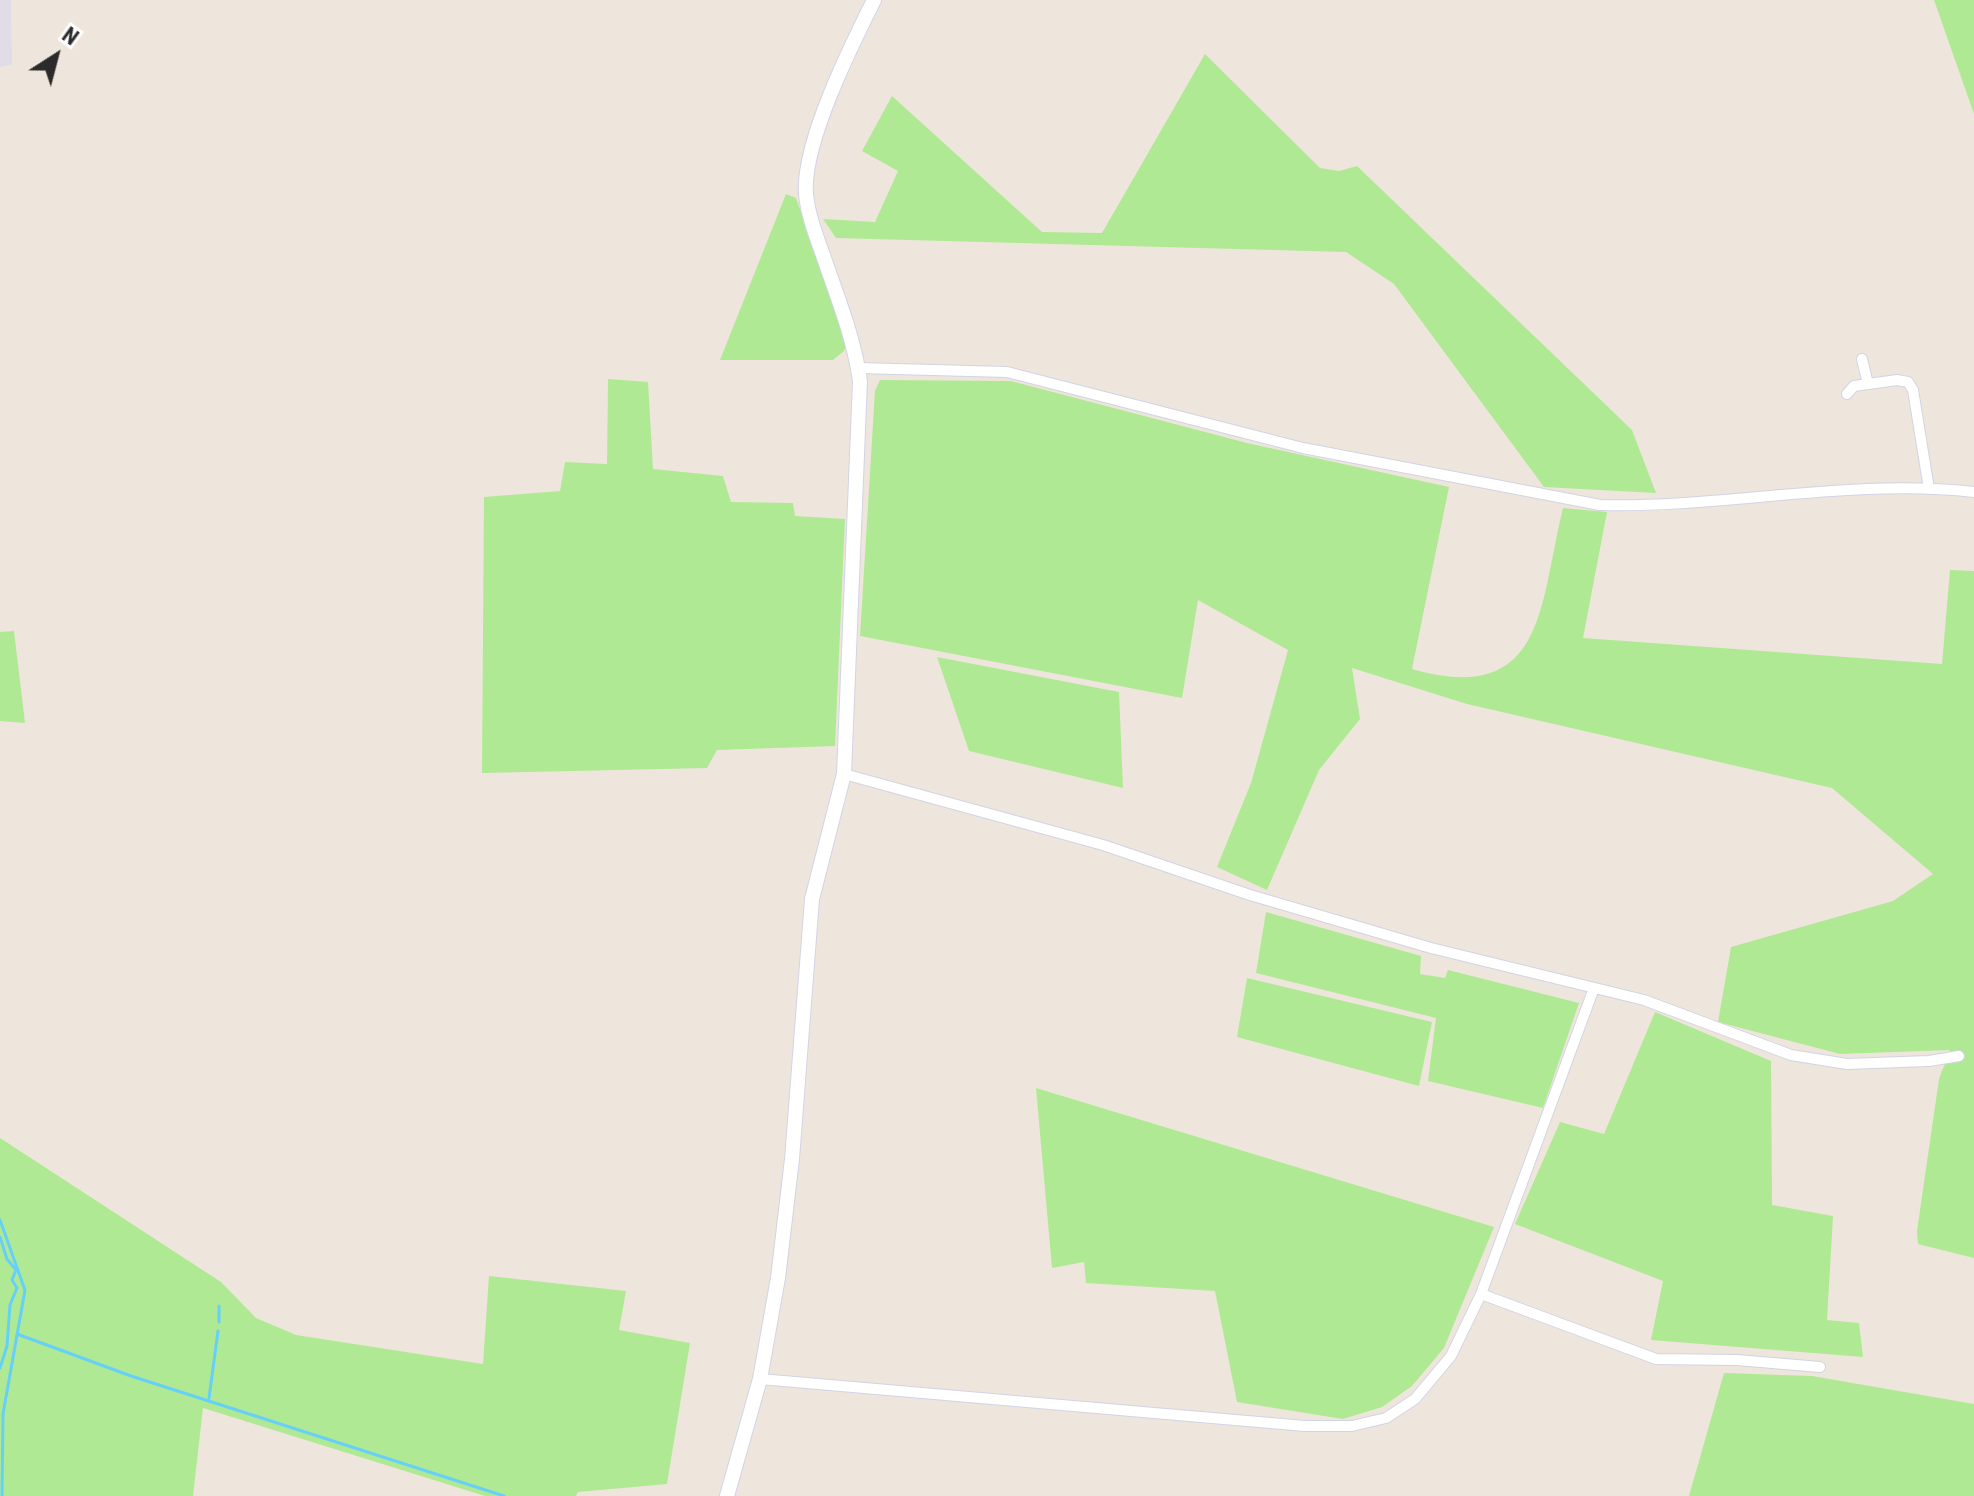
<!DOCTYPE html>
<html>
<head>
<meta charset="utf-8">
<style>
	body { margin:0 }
	#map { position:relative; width:1974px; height:1496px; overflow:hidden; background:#eee6dc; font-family:"Roboto Condensed",sans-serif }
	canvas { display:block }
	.north { position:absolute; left:16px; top:16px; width:80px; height:80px; -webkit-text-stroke:6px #fff; paint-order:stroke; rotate:36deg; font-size:22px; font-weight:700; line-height:32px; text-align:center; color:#2b2b2b }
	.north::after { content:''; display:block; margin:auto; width:28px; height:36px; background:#2b2b2b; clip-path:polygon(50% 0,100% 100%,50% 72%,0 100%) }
</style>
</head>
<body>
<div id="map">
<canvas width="1974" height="1496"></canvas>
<div class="north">N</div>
</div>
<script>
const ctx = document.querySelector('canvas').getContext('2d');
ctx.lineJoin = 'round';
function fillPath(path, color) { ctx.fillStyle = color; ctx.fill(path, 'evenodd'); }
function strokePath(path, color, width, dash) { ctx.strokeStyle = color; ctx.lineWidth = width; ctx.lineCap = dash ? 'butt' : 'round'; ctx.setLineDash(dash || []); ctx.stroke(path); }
fillPath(new Path2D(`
	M0,0H11L12,65L0,67Z`), '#e0dde6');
fillPath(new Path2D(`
	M1934,0H1974V114Z
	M1205,54L1320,168L1339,171L1357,166L1632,430L1656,493L1544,487L1394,284L1346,252L836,238L823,219L875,222L898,171L862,151L892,96L1042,232L1102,233Z
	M786,194L796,198L847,343L844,351L833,360H720Z
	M608,379L648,382L653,469L723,476L731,502L793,503L795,516L845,519L835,746L717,750L707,768L482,773L484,497L560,491L565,462L607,464Z
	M880,380L1011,381L1247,443L1449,487L1412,669C1546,707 1539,605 1563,508L1607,512L1583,638L1942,664L1950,570L1974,571V1258L1918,1244L1917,1231L1939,1079L1950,1050L1840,1054L1718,1022L1731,947L1893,901L1933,874L1832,788L1467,704L1352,668L1360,719L1319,770L1267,890L1217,867L1251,783L1288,650L1198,600L1182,698L860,636L875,391Z
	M14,631L25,723L0,721V632Z
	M937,657L1119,692L1123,788L969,751Z
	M1266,912L1421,956L1420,974L1445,978L1448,970L1579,1003L1543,1108L1428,1081L1436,1018L1256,973Z
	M1247,978L1432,1022L1419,1086L1237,1037Z
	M1655,1012L1771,1061L1772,1205L1833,1216L1827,1320L1859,1323L1863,1357L1651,1340L1663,1281L1515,1224L1560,1122L1604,1134Z
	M1036,1088L1494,1227L1444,1348L1412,1386L1382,1407L1343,1419L1237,1402L1215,1291L1086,1283L1084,1262L1052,1268Z
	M0,1138L221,1282L256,1318L296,1335L483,1364L489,1276L626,1291L619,1330L690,1343L667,1484L578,1492L576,1496H485L203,1408L193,1496H0Z
	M1724,1373L1812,1376L1974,1404V1496H1689Z`), '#b0e993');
strokePath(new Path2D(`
	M0,1220L25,1290L3,1414L2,1496
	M0,1237L7,1259L16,1270L12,1280L17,1288L10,1305L7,1346L0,1368
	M219,1322V1306
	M17,1334L131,1376L504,1496
	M209,1398L218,1331`), '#66d0f9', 3);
const street = new Path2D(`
	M1862,359L1868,384
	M858,368L1007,372L1303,448L1600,505C1725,508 1850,478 1974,492
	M1847,394L1854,386L1897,380L1908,382L1913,390L1929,489
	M844,774L1103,845L1250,895L1431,948L1644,1000L1791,1055L1847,1064L1929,1061L1959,1056
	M1481,1294L1656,1359L1737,1360L1820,1367
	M760,1379L1305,1426H1352L1386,1418L1415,1399L1451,1356L1481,1294L1594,988`);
const secondary = new Path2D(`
	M727,1496L760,1379L778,1278L792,1159L812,899L844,774L860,381C854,338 838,299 824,258C817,238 808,216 806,194C802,144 851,46 874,0`);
strokePath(street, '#d1d4e5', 12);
strokePath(secondary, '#d1d4e5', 16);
strokePath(street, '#fff', 10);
strokePath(secondary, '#fff', 14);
</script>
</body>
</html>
